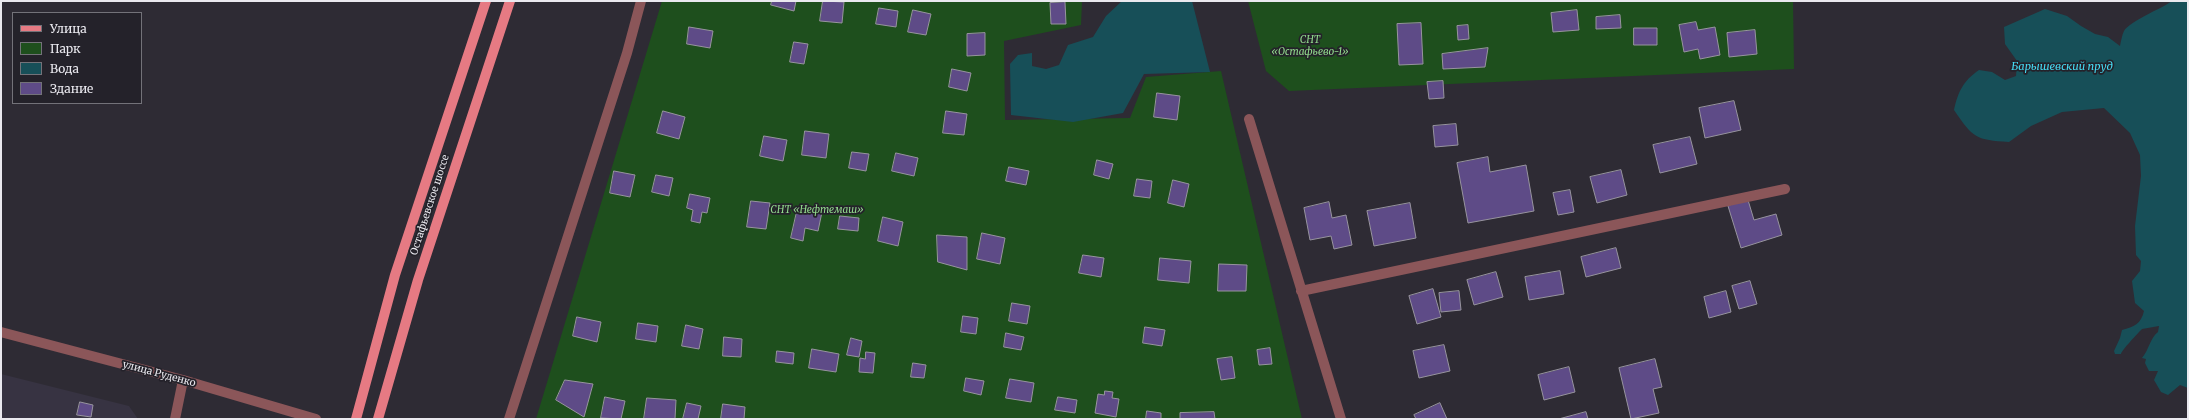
<!DOCTYPE html>
<html>
<head>
<meta charset="utf-8">
<style>
	body { margin:0 }
	#map { position:relative; width:2189px; height:420px; overflow:hidden; background:#2e2b34; font-family:Merriweather,serif }
	canvas { display:block }
	.frame { position:absolute; inset:0; border:2px solid #eae9ef; pointer-events:none }
	.legend { position:absolute; left:12px; top:12px; width:130px; height:92px; box-sizing:border-box; background:#24222a; border:1px solid #737279; margin:0; padding:5px 7px; list-style:none; font-size:12px; color:#eae9ef }
	.legend li { display:flex; align-items:center; gap:8px; height:20px }
	.legend b { width:20px; border:1px solid #737279 }
</style>
</head>
<body>
<div id="map">
<canvas width="2189" height="420"></canvas>
<div class="frame"></div>
<ul class="legend">
<li><b style="height:5px;background:#e67a83"></b>Улица</li>
<li><b style="height:11px;background:#1e4f1d"></b>Парк</li>
<li><b style="height:11px;background:#174f58"></b>Вода</li>
<li><b style="height:11px;background:#5e4b87"></b>Здание</li>
</ul>
</div>
<script>
const ctx = document.querySelector('canvas').getContext('2d');
ctx.lineJoin = 'round';
function fillPath(path, color) { ctx.fillStyle = color; ctx.fill(path, 'evenodd'); }
function strokePath(path, color, width, dash) { ctx.strokeStyle = color; ctx.lineWidth = width; ctx.lineCap = dash ? 'butt' : 'round'; ctx.setLineDash(dash || []); ctx.stroke(path); }
function drawText(font, color, halo, rows, align = 'center') {
  ctx.font = font + ' Merriweather,serif'; ctx.lineWidth = 3.5; ctx.setLineDash([]); ctx.textBaseline = 'middle'; ctx.strokeStyle = halo; ctx.fillStyle = color; for (const [text, x, y, turn = 0] of rows) {
    ctx.save(); ctx.translate(x, y); ctx.rotate((+turn || 0) * Math.PI / 180); ctx.textAlign = isNaN(turn) ? turn : align; if (halo) ctx.strokeText(text, 0, 0); ctx.fillText(text, 0, 0); ctx.restore();
  }
}
fillPath(new Path2D(`
	M1,374L129,406L138,419H1Z`), '#373342');
fillPath(new Path2D(`
	M662,1H1082L1081,25L1004,41L1005,120L1130,118L1146,77L1221,71L1302,419H536Z
	M1248,1H1793L1794,69L1289,91L1266,71Z`), '#1e4f1d');
fillPath(new Path2D(`
	M1122,1H1192L1210,72L1144,74L1123,113L1073,122L1011,115L1010,64L1018,55L1032,53V66L1046,69L1059,65L1068,45L1093,37L1106,16Z
	M2172,1H2188V388L2180,385L2168,395L2161,392L2154,380L2158,371H2149L2145,363L2146,359L2142,358C2149,350 2150,338 2158,332L2159,326L2142,329C2138,333 2121,351 2121,354H2115L2114,351L2120,338L2122,330C2134,327 2141,324 2144,311L2135,303L2132,281L2140,271L2141,261L2136,255L2135,226L2141,176L2140,155L2130,133L2104,108L2062,112L2031,126L2009,142C1976,140 1973,138 1954,110C1958,92 1963,81 1979,70L1992,72L2005,80L2016,76L2017,61L2005,44L2004,27L2045,9L2067,16L2081,26L2095,34L2108,37L2120,46C2121,41 2122,35 2124,31C2130,21 2161,9 2172,1Z`), '#174f58');
const building = new Path2D(`
	M772,1H796L794,11L771,5Z
	M823,1L844,2L842,23L820,21Z
	M1065,2L1066,24H1051L1050,3Z
	M879,8L898,11L896,27L876,24Z
	M913,10L931,14L926,35L908,32Z
	M1577,10L1579,30L1553,32L1551,13Z
	M1620,15L1621,28L1596,29V17Z
	M1696,22L1698,30L1715,27L1720,55L1700,59L1698,49L1684,52L1679,25Z
	M1421,23L1423,64L1399,65L1397,24Z
	M1468,25L1469,39L1458,40L1457,26Z
	M689,27L713,31L710,48L687,44Z
	M1634,28H1657V45H1634Z
	M1755,30L1757,54L1729,57L1727,33Z
	M985,33V55L967,56V34Z
	M794,42L808,44L804,64L790,62Z
	M1488,48L1485,67L1443,69L1442,54Z
	M952,69L971,73L967,91L949,87Z
	M1443,81L1444,98L1429,99L1427,82Z
	M1157,93L1180,96L1177,120L1154,117Z
	M1734,101L1741,130L1705,138L1699,108Z
	M663,111L685,117L679,139L657,133Z
	M946,111L967,114L964,135L943,133Z
	M1456,124L1458,145L1435,147L1433,126Z
	M805,131L829,134L826,158L802,155Z
	M764,136L787,140L783,161L760,156Z
	M1690,137L1697,164L1660,173L1653,145Z
	M852,152L869,154L866,171L849,168Z
	M896,153L918,158L914,176L892,171Z
	M1488,157L1490,172L1526,165L1534,211L1468,223L1457,163Z
	M1097,160L1113,164L1109,179L1094,175Z
	M1009,167L1029,171L1026,185L1006,181Z
	M1621,170L1627,195L1597,203L1590,177Z
	M614,171L635,175L630,197L610,193Z
	M656,175L673,178L669,196L652,192Z
	M1137,179L1152,181L1150,198L1134,196Z
	M1173,180L1189,184L1184,207L1168,203Z
	M1570,190L1574,212L1558,215L1553,193Z
	M690,194L710,198L707,213L702,212L700,223L691,221L693,210L687,208Z
	M1748,200L1754,220L1776,214L1782,235L1741,248L1728,206Z
	M751,201L770,203L766,229L747,227Z
	M1329,202L1332,218L1346,215L1352,245L1334,249L1331,236L1310,240L1304,208Z
	M1410,203L1416,238L1374,246L1367,211Z
	M798,207L822,212L818,231L805,228L803,241L791,238Z
	M840,216L859,218L858,231L838,229Z
	M883,217L903,222L898,246L878,241Z
	M982,233L1005,238L1000,264L977,259Z
	M937,235L967,237V270L938,262Z
	M1616,248L1621,268L1586,277L1581,257Z
	M1083,255L1104,258L1101,277L1079,273Z
	M1160,258L1191,261L1189,283L1158,280Z
	M1219,264L1247,265L1246,291H1218Z
	M1560,271L1564,294L1529,300L1525,277Z
	M1496,272L1503,297L1474,305L1467,280Z
	M1750,281L1757,304L1739,309L1732,286Z
	M1433,289L1441,317L1417,324L1409,296Z
	M1459,291L1461,310L1441,312L1439,293Z
	M1726,291L1731,312L1709,318L1704,297Z
	M1012,303L1030,306L1027,324L1009,321Z
	M963,316L978,318L976,334L961,332Z
	M577,317L601,322L597,342L573,336Z
	M638,323L658,326L656,342L636,339Z
	M686,325L703,329L699,349L682,346Z
	M1145,327L1165,330L1162,346L1143,343Z
	M1006,333L1024,337L1021,350L1004,347Z
	M724,337L742,339L741,357L723,356Z
	M851,338L862,341L859,357L847,355Z
	M1444,345L1450,371L1419,378L1413,351Z
	M1270,348L1272,364L1259,365L1257,350Z
	M812,349L839,354L836,372L809,368Z
	M777,351L794,353L793,364L776,362Z
	M866,352L875,353L873,373L859,372L860,358L865,359Z
	M1232,357L1235,378L1221,380L1217,359Z
	M1655,359L1662,387L1653,389L1659,413L1631,419L1619,368Z
	M913,363L926,365L924,378L911,377Z
	M1569,367L1575,392L1544,400L1538,375Z
	M966,378L984,381L981,395L964,391Z
	M1010,379L1034,383L1031,402L1006,398Z
	M565,380L593,384L584,417L556,400Z
	M1105,391L1113,392L1112,398L1119,399L1116,417L1095,413L1098,394L1104,395Z
	M605,397L625,401L621,419L601,418Z
	M1058,397L1077,400L1075,413L1055,410Z
	M647,398L676,400L675,419H644Z
	M80,402L93,405L91,417L77,415Z
	M687,403L701,406L698,419H683Z
	M1440,403L1447,419H1416L1414,415Z
	M723,404L745,407L744,419H721Z
	M1147,411L1161,413V419H1146Z
	M1214,412L1215,419H1180V413Z
	M1586,412L1588,419H1559Z`);
fillPath(building, '#5e4b87');
strokePath(building, '#97949e', 1);
strokePath(new Path2D(`
	M1249,119L1341,419
	M1301,291L1785,189
	M1,332L183,380L316,419
	M175,419L183,380
	M509,419L627,53L641,1`), '#8b5659', 10);
strokePath(new Path2D(`
	M356,419L395,275L486,1
	M378,419L418,280L510,1`), '#e67a83', 10);
drawText('italic 10px', '#92da8d', '#24222a', [
	["СНТ",1310,40],
	["«Остафьево-1»",1310,52],
	["СНТ «Нефтемаш»",817,210]
]);
drawText('10px', '#eae9ef', '#24222a', [
	["Остафьевское шоссе",430,205,-72],
	["улица Руденко",159,374,15]
]);
drawText('italic 11px', '#46ddf5', '#24222a', [
	["Барышевский пруд",2062,67]
]);
</script>
</body>
</html>
